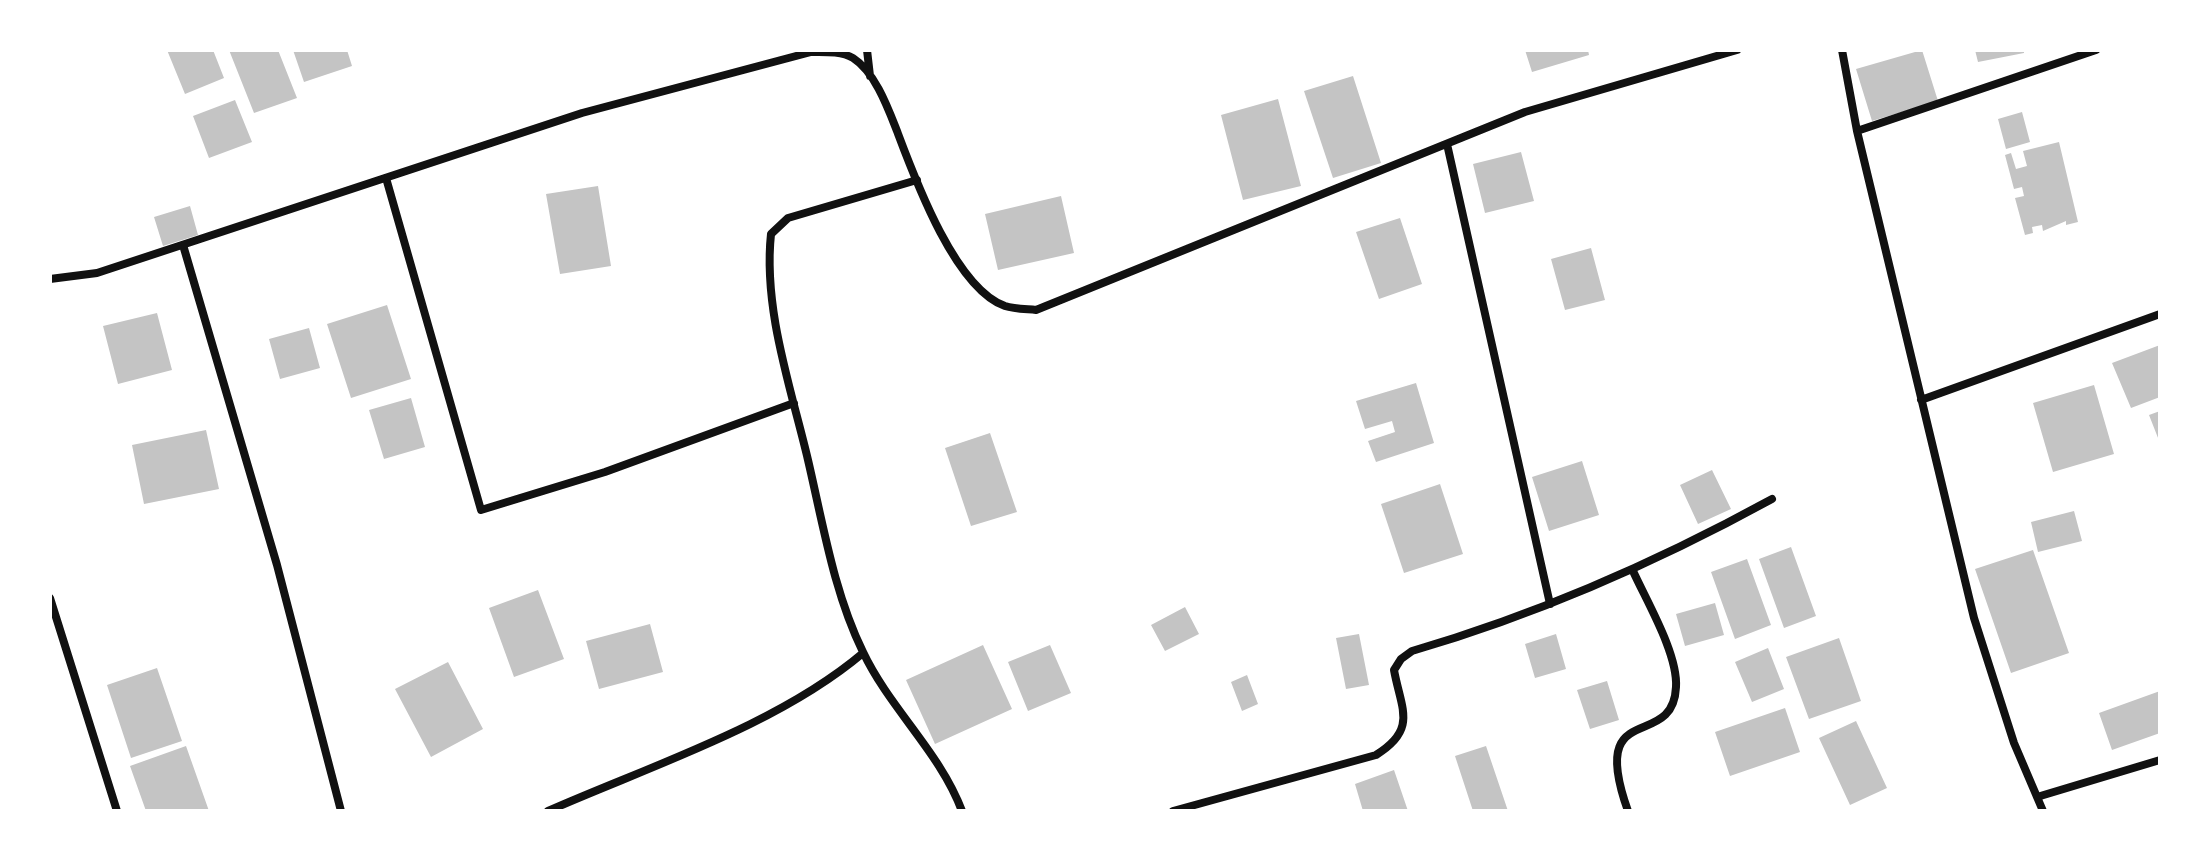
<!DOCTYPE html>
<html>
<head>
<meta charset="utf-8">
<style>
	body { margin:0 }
	#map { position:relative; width:2210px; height:861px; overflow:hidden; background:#fff; font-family:Manrope,sans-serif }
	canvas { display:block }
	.frame { position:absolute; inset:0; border:52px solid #fff; pointer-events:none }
</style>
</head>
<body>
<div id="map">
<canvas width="2210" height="861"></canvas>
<div class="frame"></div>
</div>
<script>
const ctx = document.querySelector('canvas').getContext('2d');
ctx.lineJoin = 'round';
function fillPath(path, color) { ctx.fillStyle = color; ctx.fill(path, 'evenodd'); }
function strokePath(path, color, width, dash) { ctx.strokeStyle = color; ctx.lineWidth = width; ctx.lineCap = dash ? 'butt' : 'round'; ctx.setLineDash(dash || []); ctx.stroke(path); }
fillPath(new Path2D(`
	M167,50H213L224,78L185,94Z
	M229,50H278L297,98L254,113Z
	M293,50H347L352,66L304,82Z
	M1525,50H1588L1589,55L1532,72Z
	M1922,50L1938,101L1872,121L1856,69Z
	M1975,50H2024V53L1978,62Z
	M1353,76L1381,163L1333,178L1304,91Z
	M1278,99L1301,186L1243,200L1221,115Z
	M235,100L252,142L209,158L193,116Z
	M2022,112L2030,142L2006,149L1998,119Z
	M2059,142L2078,222L2066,225V221L2043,231L2042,225L2032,227L2033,233L2025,235L2015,198L2024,196L2022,187L2014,189L2005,155L2011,153L2016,169L2027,166L2023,151Z
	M1521,152L1534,201L1485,213L1473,164Z
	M598,186L611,266L560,274L546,194Z
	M1061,196L1074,253L998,270L985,214Z
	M190,206L198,235L163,246L154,217Z
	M1400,218L1422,284L1379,299L1356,232Z
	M1591,248L1605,300L1565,310L1551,259Z
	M387,305L411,379L351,398L327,324Z
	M157,313L172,370L118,384L103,326Z
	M309,328L320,368L280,379L269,339Z
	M2160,345V397L2131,408L2112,363Z
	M1416,383L1434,443L1376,462L1368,441L1395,432L1392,421L1365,429L1356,401Z
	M2094,385L2114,454L2053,472L2033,403Z
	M411,398L425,447L384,459L369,410Z
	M2160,411V443L2149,415Z
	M206,430L219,489L144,504L132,445Z
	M990,433L1017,512L971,526L945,448Z
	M1582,461L1599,515L1549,531L1532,477Z
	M1712,470L1731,509L1698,524L1680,485Z
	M1440,484L1463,554L1404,573L1381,504Z
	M2074,511L2082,541L2038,552L2031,522Z
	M1791,547L1816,616L1784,628L1759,559Z
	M2033,550L2069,653L2011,673L1975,569Z
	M1747,559L1771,625L1735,639L1711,572Z
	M538,590L564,659L514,677L489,608Z
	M1715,603L1724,635L1685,646L1676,614Z
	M1185,607L1199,634L1165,651L1151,625Z
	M650,624L663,672L599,689L586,641Z
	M1359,634L1369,685L1346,689L1336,638Z
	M1556,634L1566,669L1535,678L1525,644Z
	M1839,638L1861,701L1809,719L1786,657Z
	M983,645L1012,709L935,744L906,680Z
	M1050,645L1071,693L1028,711L1008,662Z
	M1768,648L1784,689L1752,702L1735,662Z
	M448,662L483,729L431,757L395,689Z
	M157,668L182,741L131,758L107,685Z
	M1247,675L1258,704L1242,711L1231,682Z
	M1607,681L1619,720L1590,729L1577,690Z
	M2160,691V733L2112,750L2099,713Z
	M1785,708L1800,752L1730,776L1715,732Z
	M1856,721L1887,788L1850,805L1819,738Z
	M186,746L209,811H146L130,766Z
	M1486,746L1508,811H1473L1455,756Z
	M1394,770L1408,811H1363L1355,784Z`), '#c4c4c4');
strokePath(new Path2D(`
	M867,50L870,76
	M1842,50L1857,131L1974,618L2014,743L2043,811
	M1857,131L2096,50
	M1447,144L1550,604
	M386,178L481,510L605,472L794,403
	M917,180L788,218L771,234C763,309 791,388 808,460C823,524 834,593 863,652C890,709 940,752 962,811
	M183,245L277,565L341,811
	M50,279L97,273L582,113L811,52C824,52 842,51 853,58C875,72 888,108 897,131C915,179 955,288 1005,306C1014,309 1026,309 1036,310L1525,112L1737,50
	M1921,400L2160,314
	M50,598L117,811
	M2037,797L2160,760
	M548,811C650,766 778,725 863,653
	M1173,811L1376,755C1418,729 1401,709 1394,670L1401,659L1412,651C1539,614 1657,562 1772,499
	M1628,811C1587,696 1673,753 1676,687C1678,654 1647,602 1633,571`), '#111', 8);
</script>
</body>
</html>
